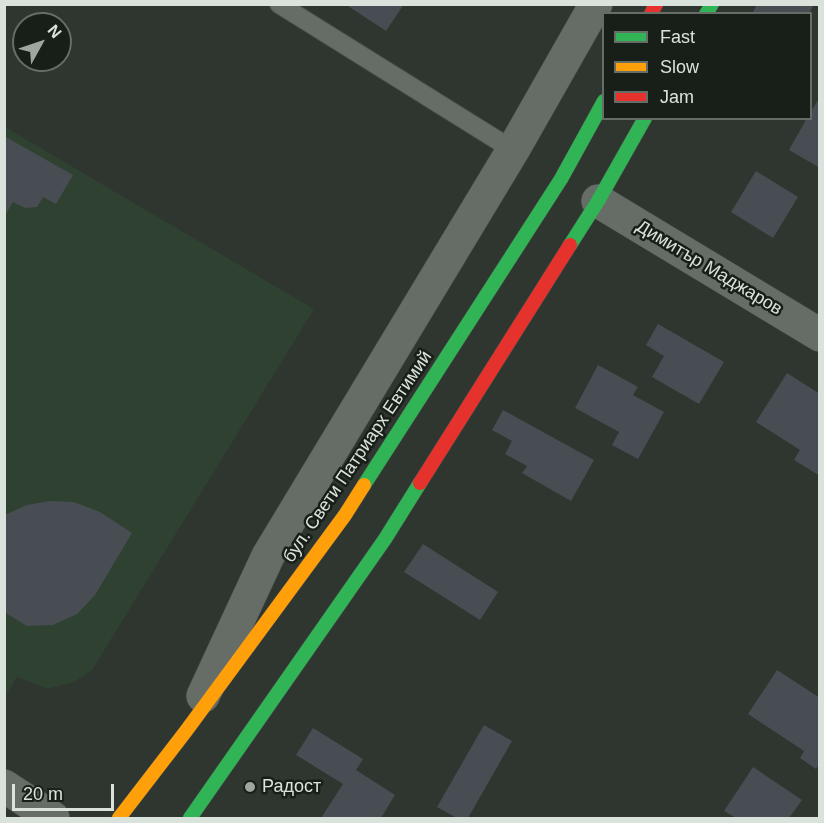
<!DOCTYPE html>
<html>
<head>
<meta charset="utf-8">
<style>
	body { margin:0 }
	#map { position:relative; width:824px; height:823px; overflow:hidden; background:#2e362f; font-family:Arial,sans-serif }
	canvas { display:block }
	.frame { position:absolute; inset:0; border:6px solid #dae3db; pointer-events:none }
	.legend { position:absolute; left:602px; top:12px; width:210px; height:108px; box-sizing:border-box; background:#181e18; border:2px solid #666d66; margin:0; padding:8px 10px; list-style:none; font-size:18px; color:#dae3db }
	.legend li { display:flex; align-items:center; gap:12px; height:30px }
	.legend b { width:30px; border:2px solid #666d66 }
	.north { position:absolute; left:12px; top:12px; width:60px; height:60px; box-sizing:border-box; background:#181e18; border:2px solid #666d66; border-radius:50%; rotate:50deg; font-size:16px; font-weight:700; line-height:24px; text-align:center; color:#dae3db }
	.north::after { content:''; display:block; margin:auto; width:21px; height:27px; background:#9ea69f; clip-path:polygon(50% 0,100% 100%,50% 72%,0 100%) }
	.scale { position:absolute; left:12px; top:784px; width:102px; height:27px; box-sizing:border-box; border:3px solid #dae3db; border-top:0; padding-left:8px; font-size:18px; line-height:21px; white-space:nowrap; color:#dae3db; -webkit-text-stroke:4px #181e18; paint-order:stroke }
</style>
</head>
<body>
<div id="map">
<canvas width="824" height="823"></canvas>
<div class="frame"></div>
<ul class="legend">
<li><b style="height:8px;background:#30b455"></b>Fast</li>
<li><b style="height:8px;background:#ff9f0a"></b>Slow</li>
<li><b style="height:8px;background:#e5322d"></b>Jam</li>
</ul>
<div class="north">N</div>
<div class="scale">20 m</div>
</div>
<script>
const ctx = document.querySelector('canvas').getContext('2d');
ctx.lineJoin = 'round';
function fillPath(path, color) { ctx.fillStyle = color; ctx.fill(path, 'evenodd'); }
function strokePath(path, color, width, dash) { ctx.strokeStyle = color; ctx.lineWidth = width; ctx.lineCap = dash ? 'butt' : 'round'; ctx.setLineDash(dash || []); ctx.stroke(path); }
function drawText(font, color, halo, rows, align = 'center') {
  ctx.font = font + ' Arial,sans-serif'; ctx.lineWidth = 5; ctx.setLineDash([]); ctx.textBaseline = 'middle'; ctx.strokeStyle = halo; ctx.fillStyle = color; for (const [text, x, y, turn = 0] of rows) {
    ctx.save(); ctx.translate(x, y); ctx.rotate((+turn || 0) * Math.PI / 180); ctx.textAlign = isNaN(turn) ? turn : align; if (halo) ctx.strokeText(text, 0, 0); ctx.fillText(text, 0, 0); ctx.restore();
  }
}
fillPath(new Path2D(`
	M5,127L314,309L92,670L74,682L47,689L17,677L5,697Z`), '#2f4131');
fillPath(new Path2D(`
	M345,4H404L386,31Z
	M757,4H814L809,14H752Z
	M820,97V168L789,150L807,118H810V113Z
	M4,136L73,175L56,204L43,197L37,207L25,208L13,202L4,217Z
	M756,171L798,197L773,238L731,212Z
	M658,324L724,362L699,404L652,377L664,356L646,345Z
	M598,365L638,387L633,395L664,412L638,459L612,445L619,432L575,408Z
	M787,373L820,394V476L794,460L800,450L756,422Z
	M503,410L594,460L571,501L522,473L527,466L505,454L512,441L492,430Z
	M50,501L74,502L100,512L132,533L95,595L77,614L53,625L27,626L4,612V514H7L27,505Z
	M423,544L498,592L480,620L404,572Z
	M777,670L820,698V763L816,769L800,758L804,751L748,714Z
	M484,725L512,741L468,818H457L437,807Z
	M313,728L363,759L356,770L395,795L381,818H321L343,784L296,755Z
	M753,767L802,800L789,818H736L724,811Z`), '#484d53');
const lane = new Path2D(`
	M279,4L513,150`);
const street = new Path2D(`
	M598,201L820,335
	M203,696L268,556L513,150L596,4
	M4,786L53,818`);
const fast = new Path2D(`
	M706,14L712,4
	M570,245L598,201L645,118
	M364,485L561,179L604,101
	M190,818L385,539L420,483`);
const slow = new Path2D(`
	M119,818L186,731L345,515L364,485`);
const jam = new Path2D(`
	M651,14L656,4
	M420,483L570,245`);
strokePath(lane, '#4a514b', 20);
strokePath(street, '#4a514b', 34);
strokePath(fast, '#4a514b', 15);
strokePath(slow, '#4a514b', 15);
strokePath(jam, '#4a514b', 15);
strokePath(lane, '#666c66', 18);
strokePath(street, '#666c66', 33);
strokePath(fast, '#30b455', 14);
strokePath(slow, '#ff9f0a', 14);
strokePath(jam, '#e5322d', 14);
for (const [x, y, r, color] of [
	[250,787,6,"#9ea69f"]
]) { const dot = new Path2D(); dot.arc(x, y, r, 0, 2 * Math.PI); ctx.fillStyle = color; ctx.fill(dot); strokePath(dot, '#181e18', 2); }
drawText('18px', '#dae3db', '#181e18', [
	["Димитър Маджаров",709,268,31],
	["бул. Свети Патриарх Евтимий",358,457,-56]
]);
drawText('18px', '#dae3db', '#181e18', [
	["Радост",262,787]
], 'left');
</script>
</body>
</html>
